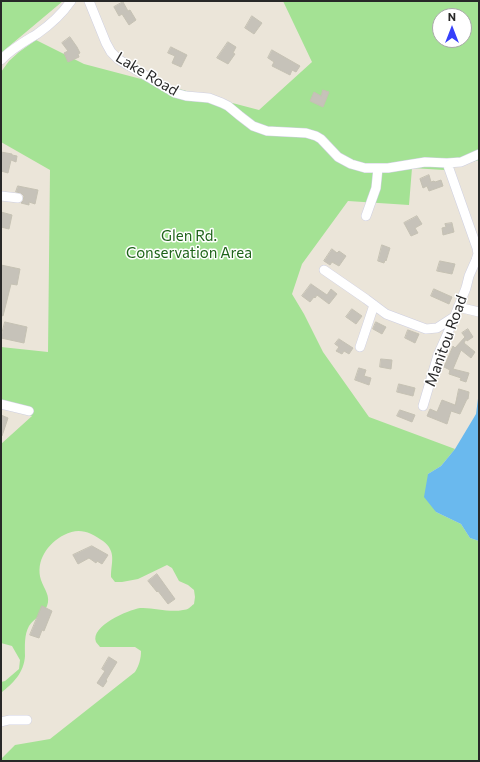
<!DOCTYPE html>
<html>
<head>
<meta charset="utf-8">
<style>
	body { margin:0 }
	#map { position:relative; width:480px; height:762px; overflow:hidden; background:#ebe5d9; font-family:Commissioner,sans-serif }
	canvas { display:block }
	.frame { position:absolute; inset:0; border:2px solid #282828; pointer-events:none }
	.north { position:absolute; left:432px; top:8px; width:40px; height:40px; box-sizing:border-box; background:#fff; border:1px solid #a9a9a9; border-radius:50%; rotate:0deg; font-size:11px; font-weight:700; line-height:16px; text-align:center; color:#282828 }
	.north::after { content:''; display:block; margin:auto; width:14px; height:18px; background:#3640fa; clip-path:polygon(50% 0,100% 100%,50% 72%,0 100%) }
</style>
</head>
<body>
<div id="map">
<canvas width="480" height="762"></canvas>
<div class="frame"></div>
<div class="north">N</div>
</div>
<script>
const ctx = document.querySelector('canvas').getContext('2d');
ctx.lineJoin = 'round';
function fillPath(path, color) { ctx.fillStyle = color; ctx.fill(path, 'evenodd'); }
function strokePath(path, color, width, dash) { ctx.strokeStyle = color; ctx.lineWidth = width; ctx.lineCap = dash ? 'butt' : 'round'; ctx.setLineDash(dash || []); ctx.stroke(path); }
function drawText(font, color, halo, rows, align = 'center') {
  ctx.font = font + ' Commissioner,sans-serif'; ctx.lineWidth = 3; ctx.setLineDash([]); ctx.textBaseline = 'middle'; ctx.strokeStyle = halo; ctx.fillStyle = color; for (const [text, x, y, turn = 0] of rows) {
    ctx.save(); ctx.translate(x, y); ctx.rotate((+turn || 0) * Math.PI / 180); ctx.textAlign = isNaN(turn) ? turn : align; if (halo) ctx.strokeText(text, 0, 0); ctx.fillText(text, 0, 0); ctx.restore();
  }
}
fillPath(new Path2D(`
	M1,1H63L1,53Z
	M283,1H479V160L444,170L412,168L409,205L348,201L302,264L292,294L304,314L323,352L369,417L455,449L441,466L428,474L436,512L461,524L470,538L479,541V761H1V759L15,745L50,739L135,672C139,665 141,659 141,651L135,647H100C99,645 97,644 96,642C90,626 128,610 140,608C153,607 169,613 183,610C188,610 190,607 194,604L195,597L194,590L188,585L179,581L172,568L167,565L138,579L122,582H115L111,577C111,562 117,552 103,541C90,532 79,527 64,535C48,543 35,561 41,580C44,589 51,596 47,606C44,615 34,618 29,626C24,635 25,646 25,656C24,673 13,683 1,693V682L5,681L19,669L20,660L12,646L1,643V444L32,416L1,407V347L48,352L50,170L1,142V72L9,61L19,52L36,40L84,64L259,110L312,62ZM440,16H464V40H440Z`), '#a4e294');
fillPath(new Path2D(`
	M479,391V541L470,538L461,524L436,512L424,497L428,474L441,466L455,449L476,414Z`), '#6ab9ee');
const building = new Path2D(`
	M123,2L128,11L130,10L136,20L129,25L122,14L119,16L114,7Z
	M252,16L262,23L254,34L245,28Z
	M70,37L77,47L80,53L78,54L79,57L68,62L64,53L68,51L62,43Z
	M228,42L236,47L233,53L235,54L228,64L217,58Z
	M171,47L187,55L181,67L172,63L175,56L168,53Z
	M272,50L300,66L296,72L292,70L290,75L272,66L274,62L268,58Z
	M323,90L329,92L323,107L310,101L314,92L321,96Z
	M1,152L12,154V155L17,156L16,162L11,160L8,173L1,171Z
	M429,175L431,182L434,181L435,182L441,180L443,186L429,191L427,186L423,188L420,179Z
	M18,186L38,190L35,204L29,202V205L21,203L23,201L24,196L21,193L16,192Z
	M1,212L12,215L9,229L1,227Z
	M417,216L422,224L415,228L418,233L411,236L404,223Z
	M452,223L454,232L443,235L442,228L446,227L445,224Z
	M382,245L390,248L386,261L385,260L384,263L378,261Z
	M332,249L337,253L339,251L346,256L339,266L332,262L330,265L324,261Z
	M440,261L455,264L452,274L437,271Z
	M1,265L20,269L17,285L11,284L3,316L1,315Z
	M311,284L327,295L331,289L337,294L329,304L317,295L315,298L314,297L310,302L302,296Z
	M434,289L452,297L449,304L431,296Z
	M352,309L362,316L356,324L346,317Z
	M5,322L27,327L24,343L1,338Z
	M376,322L386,327L382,334L373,329Z
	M468,329L473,337L467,341L466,339L464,343L475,352L471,358L461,350L453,369L469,373L466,382L460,380L461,378L449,374L450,370L444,367L453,346L455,348L465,337L462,333Z
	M408,330L419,334L415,343L405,338Z
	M339,339L353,348L349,354L344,351L342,354L336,351L339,347L335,344Z
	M381,359L392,360L391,369L380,367Z
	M359,368L366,370L364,376L371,378L369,385L355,380Z
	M399,384L415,388L413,396L397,392Z
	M459,389L469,392L468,399H467L460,414L451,411L447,424L427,416L430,409L437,412L442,400L455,405Z
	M400,410L415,415L412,422L397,416Z
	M1,415L8,418L2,436H1Z
	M92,546L108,555L102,564L97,561L96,563L89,558L78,564L73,555Z
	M157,574L175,599L168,604L158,591L157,592L148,581Z
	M42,606L52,611L44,631L42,630L39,638L30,635Z
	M109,657L117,662L106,680L107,681L103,687L97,683L105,671L102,669Z`);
fillPath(building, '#c6c2b9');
strokePath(building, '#c5c1b3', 1);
const minor = new Path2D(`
	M89,1L106,43L111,52L118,59L126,64L175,93L186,96L209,98L222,103L228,106L240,116L253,126L267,131L306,133L316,136L321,139L338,157L351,164L365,168H388L425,162L447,163L461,162L479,154
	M1,60C11,49 24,42 37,34C50,25 62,14 71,1
	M1,196L18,198
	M366,216L376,188L378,168
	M324,270L366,299L386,314L426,329L437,328L454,317
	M458,307L479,312
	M360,347L374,305
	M1,404L29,411
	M423,406L438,355L450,328L466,288L469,276L476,260L478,254L477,248L447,163
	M1,722L9,720H27`);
strokePath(minor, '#cecfe1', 10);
strokePath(minor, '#fff', 9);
drawText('15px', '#282828', '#fff', [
	["Lake Road",147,74,31],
	["Manitou Road",446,341,-70]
]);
drawText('15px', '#1e6319', '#fff', [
	["Glen Rd.",189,236],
	["Conservation Area",189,253]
]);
</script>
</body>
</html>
